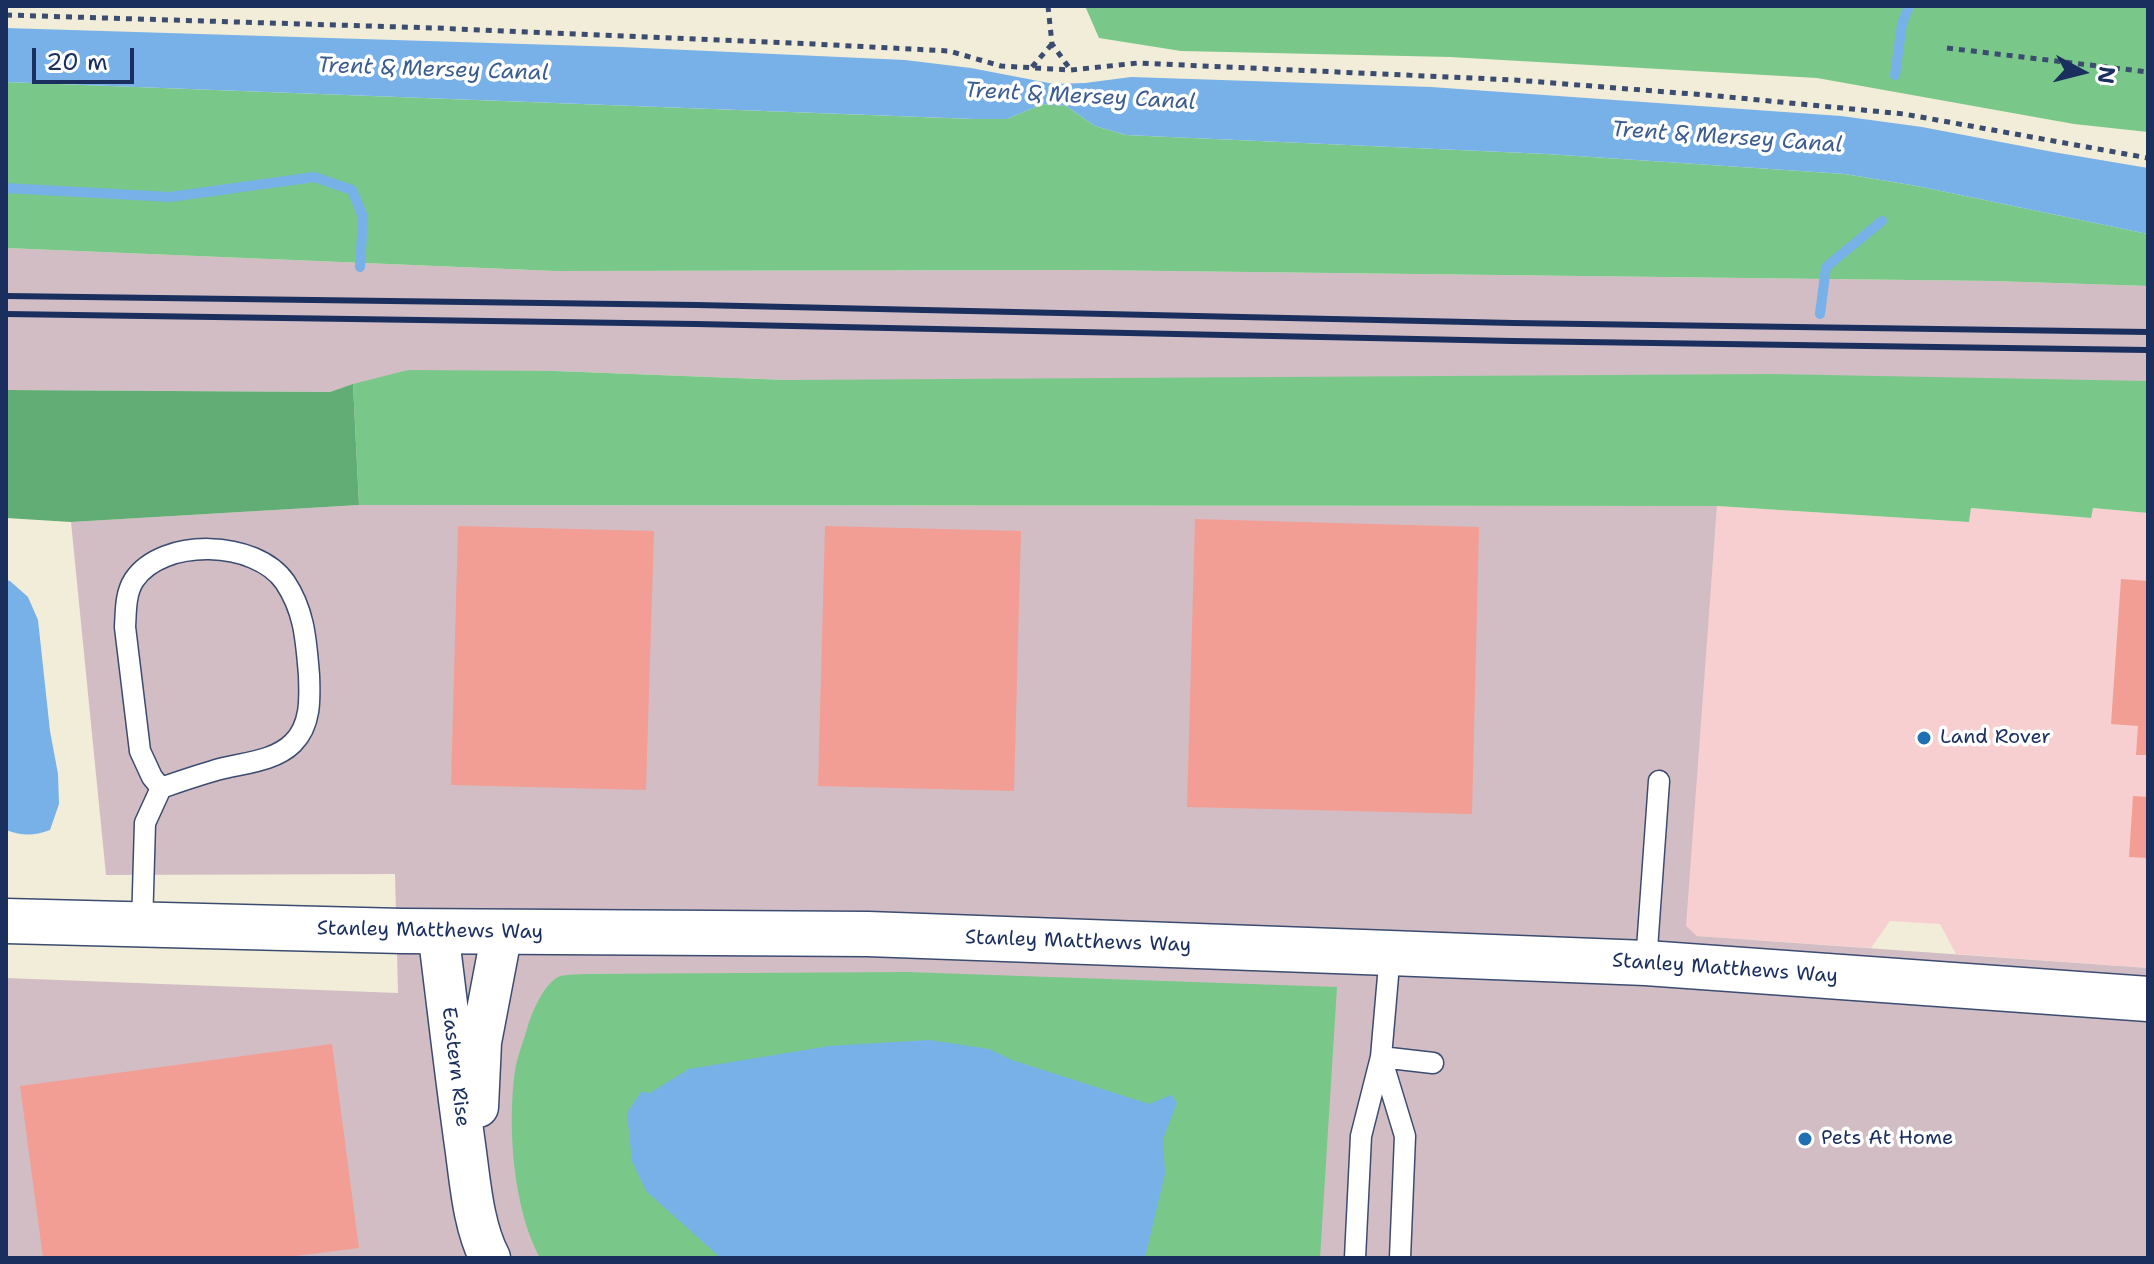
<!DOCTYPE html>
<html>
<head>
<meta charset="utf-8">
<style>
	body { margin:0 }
	#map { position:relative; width:2154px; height:1264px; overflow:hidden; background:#f1edd8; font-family:"Shantell Sans",sans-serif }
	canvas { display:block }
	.frame { position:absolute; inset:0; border:8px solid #1b2f5e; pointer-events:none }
	.north { position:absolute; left:2042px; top:32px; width:80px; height:80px; -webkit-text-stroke:6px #fff; paint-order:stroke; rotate:97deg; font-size:22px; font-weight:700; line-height:32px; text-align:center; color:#1b2f5e }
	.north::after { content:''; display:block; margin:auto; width:28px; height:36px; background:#1b2f5e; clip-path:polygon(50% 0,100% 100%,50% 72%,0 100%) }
	.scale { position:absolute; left:32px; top:48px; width:102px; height:36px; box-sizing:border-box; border:4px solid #1b2f5e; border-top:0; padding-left:10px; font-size:24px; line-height:28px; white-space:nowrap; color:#1b2f5e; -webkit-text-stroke:6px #fff; paint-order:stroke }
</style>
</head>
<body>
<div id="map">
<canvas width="2154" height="1264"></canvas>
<div class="frame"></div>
<div class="north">N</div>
<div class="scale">20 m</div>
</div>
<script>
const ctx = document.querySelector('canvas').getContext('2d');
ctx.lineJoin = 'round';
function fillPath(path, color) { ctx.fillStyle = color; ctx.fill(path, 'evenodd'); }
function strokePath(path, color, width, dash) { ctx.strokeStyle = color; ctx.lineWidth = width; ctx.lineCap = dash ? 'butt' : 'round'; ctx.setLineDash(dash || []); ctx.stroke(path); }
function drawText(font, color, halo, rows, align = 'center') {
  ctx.font = font + ' "Shantell Sans",sans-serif'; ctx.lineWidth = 7; ctx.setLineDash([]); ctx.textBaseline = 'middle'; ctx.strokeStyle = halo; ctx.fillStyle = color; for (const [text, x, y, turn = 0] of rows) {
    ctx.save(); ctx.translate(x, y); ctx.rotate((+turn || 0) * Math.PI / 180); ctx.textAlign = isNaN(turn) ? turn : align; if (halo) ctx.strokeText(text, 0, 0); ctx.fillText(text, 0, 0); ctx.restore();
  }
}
fillPath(new Path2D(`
	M1717,506L1969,522L1970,508L2090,518L2093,508L2148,513V968L1956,954L1940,924L1890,921L1871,948L1697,936L1685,926Z`), '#f7cfd0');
fillPath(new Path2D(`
	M6,248L555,271L1083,270L1993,281L2148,286V446L787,380L555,371L354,384L330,392L6,390Z
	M359,505L1717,506L1686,926L1697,936L2148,968V1258H6V978L398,993L395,874L106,875L71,522Z`), '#d2bdc5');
fillPath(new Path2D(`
	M1085,6H2148V132L2074,124L1817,78L1450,57L1181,51L1099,38Z
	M6,82L973,119H1007L1042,104L1066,106L1095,126L1126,135L1547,154L1845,174L1917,186L2148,234V286L1993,281L1083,270L555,271L6,248Z
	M408,370L555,371L787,380L1772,374L2148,381V513L2093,508L2091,518L1971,508L1969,522L1717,506L359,505L353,384Z
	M907,972L1337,987L1320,1258H540C513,1209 507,1125 515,1071C517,1057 523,1043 527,1029C531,1014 543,985 558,977C565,974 576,975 583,974Z`), '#79c889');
fillPath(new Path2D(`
	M353,384L359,505L71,522L6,518V390L330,392Z`), '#62ac75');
fillPath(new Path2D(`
	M6,28L621,47L905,60L971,68L1054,84L1085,83L1131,77L1431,87L1841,116L1922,127L2053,152L2148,168V234L1917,186L1845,174L1547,154L1126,135L1095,126L1066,106L1042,104L1007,119H974L6,82Z
	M6,580L10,581L28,597L38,620L50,731L58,774L59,804L50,830C33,836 23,836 6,830Z
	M929,1040L989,1049L1012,1060L1149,1104L1171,1095L1177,1103L1163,1139L1165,1174L1145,1258H721L646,1191L632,1161L627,1113L641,1092L650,1093L689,1069L829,1046Z`), '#77b1e8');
strokePath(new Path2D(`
	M1895,75L1902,24L1909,6
	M6,188L170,197L314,177L352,190L363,217L360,267
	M1820,314L1826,267L1882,221`), '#77b1e8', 10);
fillPath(new Path2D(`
	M1195,519L1479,527L1472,814L1187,807Z
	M458,526L654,531L646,790L451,785Z
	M825,526L1021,531L1014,791L818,786Z
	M2121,579L2148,581V755H2136L2138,726L2111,724Z
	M2133,796L2148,797V858L2129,857Z
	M332,1044L359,1248L280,1258H43L20,1086Z`), '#f39e94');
const lane = new Path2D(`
	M142,926L145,823L161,788C178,782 196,776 213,771C238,763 273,763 293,743C311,725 310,699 309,675C306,641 305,612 285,582C256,540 163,537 134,580C125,594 126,612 125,627L140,751L152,777L161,788
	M1390,953L1381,1057L1433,1063
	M1646,963L1659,781
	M1381,1057L1405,1136L1400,1258
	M1355,1258L1361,1136L1381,1057`);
const street = new Path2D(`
	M438,931C447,1002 455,1074 465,1145C470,1180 473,1226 490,1258
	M478,1107L481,1042L502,932`);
const secondary = new Path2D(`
	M6,921L402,931L868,934L1390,953L1646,963L2148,999`);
strokePath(lane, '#3b4c70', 23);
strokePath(street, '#3b4c70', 43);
strokePath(secondary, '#3b4c70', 47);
strokePath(new Path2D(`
	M1048,6L1052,44L1070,69
	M6,15L435,28L814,44L949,51L1001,66L1071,70L1138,63L1515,80L1718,96L1904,114L2148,158
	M1947,48L2148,72
	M1032,67L1052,44`), '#3b4c70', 5, [6, 6]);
strokePath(lane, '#fff', 20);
strokePath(street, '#fff', 40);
strokePath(secondary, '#fff', 44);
strokePath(new Path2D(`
	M6,296L697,305L1514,323L2148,332
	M6,314L696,324L1513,341L2148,350`), '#1b2f5e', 6);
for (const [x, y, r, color] of [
	[1924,738,8,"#1f6fb2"],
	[1805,1139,8,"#1f6fb2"]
]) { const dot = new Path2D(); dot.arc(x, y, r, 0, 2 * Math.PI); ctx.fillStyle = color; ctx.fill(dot); strokePath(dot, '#fff', 3); }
drawText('20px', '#1b2f5e', '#fff', [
	["Land Rover",1940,738],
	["Pets At Home",1821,1139]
], 'left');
drawText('20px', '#1b2f5e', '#fff', [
	["Stanley Matthews Way",430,931,1],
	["Stanley Matthews Way",1078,942,2],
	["Stanley Matthews Way",1725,969,4],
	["Eastern Rise",455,1067,83]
]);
drawText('italic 22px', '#3b5c8e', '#fff', [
	["Trent & Mersey Canal",433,70,2],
	["Trent & Mersey Canal",1080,97,3],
	["Trent & Mersey Canal",1727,138,4]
]);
</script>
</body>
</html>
